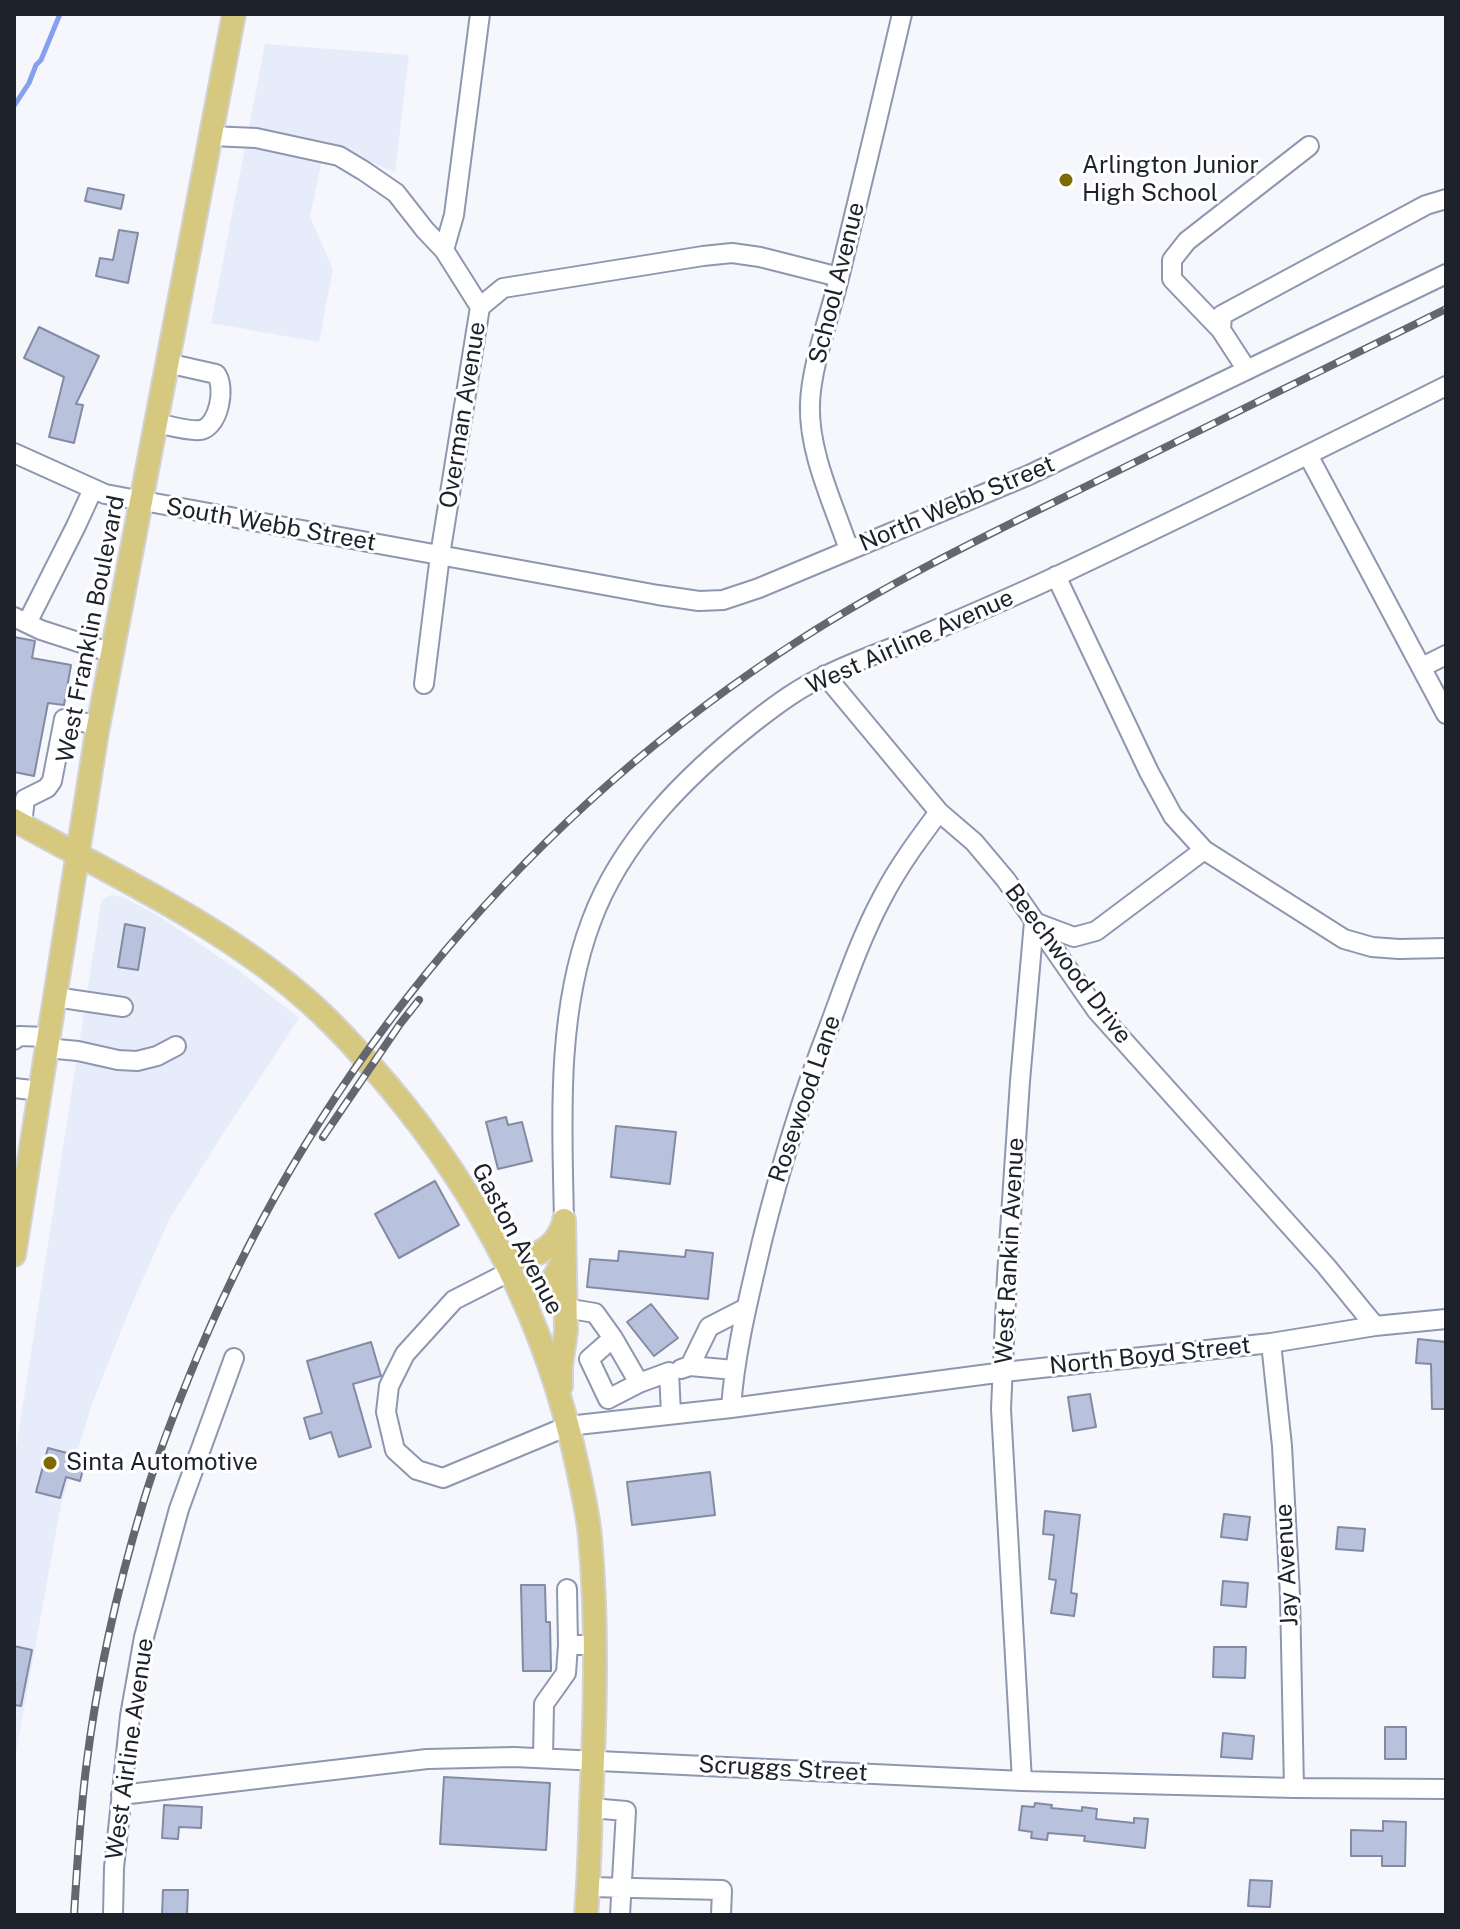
<!DOCTYPE html>
<html>
<head>
<meta charset="utf-8">
<style>
	body { margin:0 }
	#map { position:relative; width:1460px; height:1929px; overflow:hidden; background:#f5f7fd; font-family:"Public Sans",sans-serif }
	canvas { display:block }
	.frame { position:absolute; inset:0; border:16px solid #1d212a; pointer-events:none }
</style>
</head>
<body>
<div id="map">
<canvas width="1460" height="1929"></canvas>
<div class="frame"></div>
</div>
<script>
const ctx = document.querySelector('canvas').getContext('2d');
ctx.lineJoin = 'round';
function fillPath(path, color) { ctx.fillStyle = color; ctx.fill(path, 'evenodd'); }
function strokePath(path, color, width, dash) { ctx.strokeStyle = color; ctx.lineWidth = width; ctx.lineCap = dash ? 'butt' : 'round'; ctx.setLineDash(dash || []); ctx.stroke(path); }
function drawText(font, color, halo, rows, align = 'center') {
  ctx.font = font + ' "Public Sans",sans-serif'; ctx.lineWidth = 6; ctx.setLineDash([]); ctx.textBaseline = 'middle'; ctx.strokeStyle = halo; ctx.fillStyle = color; for (const [text, x, y, turn = 0] of rows) {
    ctx.save(); ctx.translate(x, y); ctx.rotate((+turn || 0) * Math.PI / 180); ctx.textAlign = isNaN(turn) ? turn : align; if (halo) ctx.strokeText(text, 0, 0); ctx.fillText(text, 0, 0); ctx.restore();
  }
}
fillPath(new Path2D(`
	M265,44L409,55L395,173L326,141L310,217L333,269L319,342L211,323Z
	M111,895L123,897L159,916L238,970L299,1018L223,1134L170,1218L131,1306L92,1404L61,1505L14,1764V1462L101,903L106,897Z`), '#e6ecf9');
strokePath(new Path2D(`
	M14,106L29,83L36,65L41,60L60,14`), '#86a0ee', 5);
const building = new Path2D(`
	M88,188L124,195L121,209L85,201Z
	M119,230L138,233L128,283L96,276L100,258L113,260Z
	M39,327L99,356L76,404L83,405L74,443L49,437L64,377L24,358Z
	M14,637L35,641L32,658L71,665L64,705L48,703L34,776L14,772Z
	M125,924L145,928L138,970L118,967Z
	M506,1117L508,1125L522,1122L532,1161L498,1169L486,1122Z
	M616,1126L676,1132L670,1184L611,1177Z
	M435,1181L459,1225L399,1258L375,1214Z
	M686,1250L713,1253L708,1299L587,1287L590,1259L618,1261L619,1251L685,1257Z
	M651,1304L678,1338L654,1356L627,1322Z
	M1418,1339L1446,1342V1409H1432L1431,1364L1416,1363Z
	M371,1342L381,1376L353,1384L371,1447L339,1457L331,1432L310,1439L304,1418L322,1413L307,1361Z
	M1090,1394L1096,1427L1073,1431L1068,1397Z
	M48,1448L86,1458L80,1481L66,1477L60,1498L36,1492Z
	M710,1472L715,1515L632,1525L627,1482Z
	M1045,1511L1080,1515L1071,1593L1077,1594L1074,1616L1051,1613L1056,1580L1049,1579L1054,1535L1043,1534Z
	M1224,1514L1250,1517L1247,1540L1221,1537Z
	M1338,1527L1365,1529L1363,1551L1336,1549Z
	M1223,1581L1248,1583L1246,1607L1221,1605Z
	M521,1585H545L546,1622H550L551,1671H523Z
	M14,1646L32,1650L21,1706L14,1705Z
	M1214,1647H1246L1245,1678L1213,1677Z
	M1385,1727H1406V1759H1385Z
	M1223,1733L1254,1736L1252,1759L1221,1757Z
	M444,1777L550,1783L546,1850L440,1844Z
	M1035,1803L1052,1805L1051,1808L1082,1811V1807L1097,1809L1096,1819L1134,1823V1818L1148,1819L1145,1848L1084,1841L1085,1836L1048,1833L1047,1840L1031,1838L1032,1832L1019,1830L1022,1806L1034,1807Z
	M164,1805L202,1807L201,1828L179,1827L178,1839L162,1838Z
	M1383,1821L1406,1822L1405,1866H1382V1856H1351V1830L1383,1831Z
	M1250,1880L1272,1881L1270,1907L1248,1906Z
	M163,1890H188L187,1915H162Z`);
fillPath(building, '#b9c2dd');
strokePath(building, '#828ba3', 2);
const minor = new Path2D(`
	M211,136L256,138L339,156L364,171L396,193L425,230L444,250
	M480,307L503,288L703,256L732,253L760,257L839,277
	M1221,330L1172,279V260L1187,241L1309,146
	M1247,370L1221,330L1222,315L1426,205L1446,199
	M156,423C167,425 190,432 201,430C219,426 226,387 216,374L167,363
	M14,453L105,494L658,595L699,601L723,600L759,588L1029,475L1446,274
	M1308,455L1446,714
	M849,550C834,505 808,452 810,404C811,365 831,313 840,274C861,187 882,101 902,14
	M1056,576L1149,772L1173,816L1204,850L1344,939L1372,947L1399,949L1446,948
	M14,617L41,630L112,653
	M27,623L76,526L93,489
	M1422,667L1446,655
	M825,675L939,812L974,842L1006,880L1097,1011L1326,1266L1375,1326
	M424,684L440,555L480,307L444,250L454,215L480,14
	M22,824L25,799L47,788L52,781L64,719L98,725
	M55,997L123,1007
	M14,1040L19,1036L48,1037
	M46,1048L78,1051L118,1060L137,1061L157,1056L176,1046
	M14,1088L40,1091
	M564,1220C562,1122 556,1015 591,922C621,840 687,775 754,722C777,704 800,687 827,675C855,661 885,651 914,639C961,619 1008,599 1055,577C1186,515 1316,451 1446,386
	M511,1271L454,1300L405,1354L389,1386L386,1412L395,1450L417,1470L443,1478L568,1426L731,1408L1004,1372L1271,1343L1375,1326L1446,1319
	M565,1308L595,1313L613,1338L639,1383L669,1372L671,1414
	M613,1338L589,1359L608,1399L639,1383
	M1271,1343L1282,1446L1290,1596L1294,1788
	M690,1366L709,1327L746,1308
	M681,1369L690,1366L734,1370
	M731,1408C735,1351 749,1297 762,1241C780,1168 802,1097 829,1027C845,984 860,939 882,898C898,867 918,840 939,812
	M567,1589L568,1645
	M543,1758L544,1704L566,1673L568,1645H595
	M1022,1781L1001,1409L1007,1276L1020,1081L1034,922L1074,937L1096,931L1204,850
	M121,1795L427,1759L514,1757L1022,1781L1294,1788L1446,1789
	M591,1808L626,1811L620,1915
	M589,1887L722,1890L721,1915
	M113,1915L114,1868L130,1716L144,1637L179,1509L234,1358`);
const major = new Path2D(`
	M14,820C113,875 215,922 301,995C332,1021 359,1052 386,1083C481,1195 546,1320 577,1465C582,1489 588,1513 590,1537C598,1627 595,1718 591,1807C590,1843 589,1879 586,1915
	M14,1255L97,732L234,14
	M503,1257C529,1262 554,1251 563,1225
	M524,1300C545,1287 554,1284 563,1259
	M561,1386V1366L566,1331L564,1220`);
strokePath(minor, '#8e97b0', 22);
strokePath(major, '#d2d3d4', 26);
strokePath(minor, '#fff', 18);
strokePath(major, '#d7c87f', 22);
const rail = new Path2D(`
	M323,1137L400,1024L419,1000
	M74,1915C77,1866 80,1817 86,1768C97,1679 117,1589 143,1503C158,1453 178,1403 198,1355C322,1059 532,812 801,639C896,578 1000,529 1101,479C1216,422 1331,366 1446,309`);
strokePath(rail, '#64676f', 8);
strokePath(rail, '#fff', 5, [15]);
for (const [x, y, r, color] of [
	[1066,180,8,"#7d6a03"],
	[50,1463,8,"#7d6a03"]
]) { const dot = new Path2D(); dot.arc(x, y, r, 0, 2 * Math.PI); ctx.fillStyle = color; ctx.fill(dot); strokePath(dot, '#fff', 3); }
drawText('24px', '#1d212a', '#fff', [
	["Arlington Junior",1082,166],
	["High School",1082,194],
	["Sinta Automotive",66,1463]
], 'left');
drawText('24px', '#1d212a', '#fff', [
	["School Avenue",837,283,-76],
	["Overman Avenue",463,415,-81],
	["North Webb Street",957,504,-23],
	["South Webb Street",271,525,10],
	["West Franklin Boulevard",91,629,-79],
	["West Airline Avenue",910,642,-24],
	["Beechwood Drive",1068,964,53],
	["Rosewood Lane",805,1099,-71],
	["Gaston Avenue",517,1239,62],
	["West Rankin Avenue",1010,1251,-87],
	["North Boyd Street",1150,1356,-6],
	["Jay Avenue",1287,1565,-93],
	["West Airline Avenue",130,1749,-82],
	["Scruggs Street",783,1769,3]
]);
</script>
</body>
</html>
